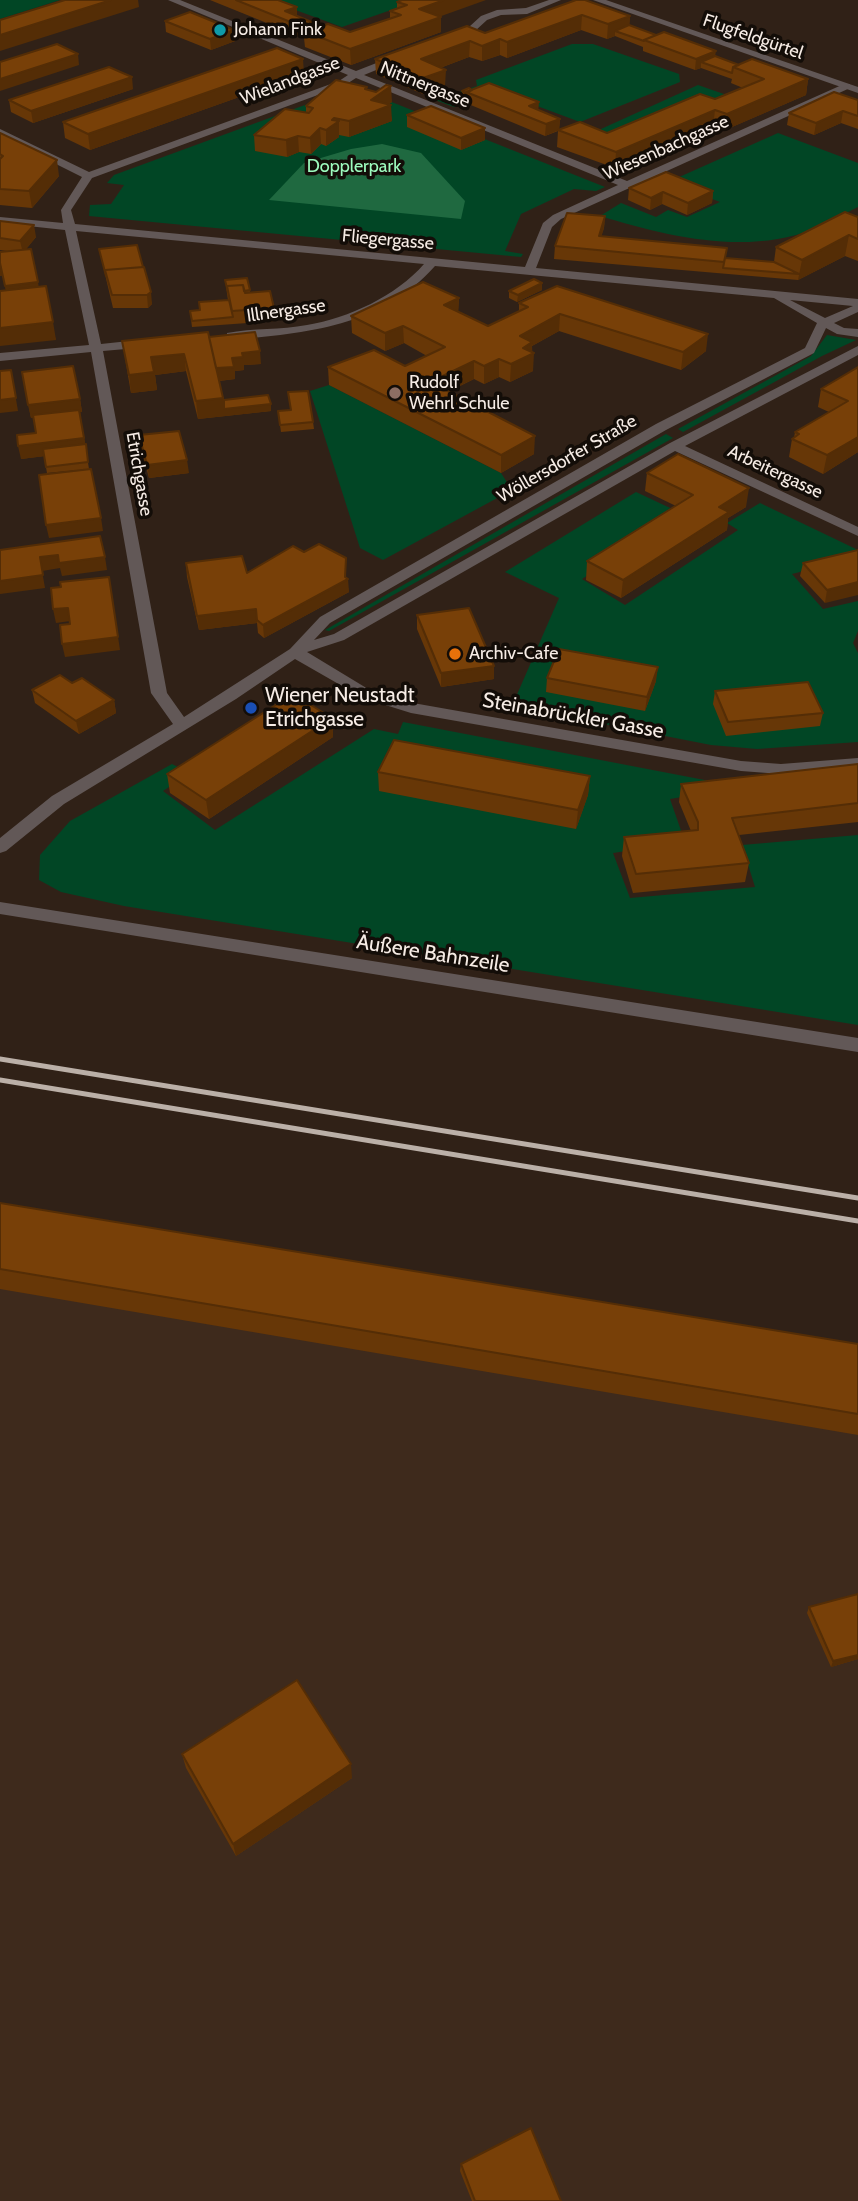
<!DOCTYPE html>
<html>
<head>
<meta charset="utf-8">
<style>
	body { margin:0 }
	canvas { display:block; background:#302117 }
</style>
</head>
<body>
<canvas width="858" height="2201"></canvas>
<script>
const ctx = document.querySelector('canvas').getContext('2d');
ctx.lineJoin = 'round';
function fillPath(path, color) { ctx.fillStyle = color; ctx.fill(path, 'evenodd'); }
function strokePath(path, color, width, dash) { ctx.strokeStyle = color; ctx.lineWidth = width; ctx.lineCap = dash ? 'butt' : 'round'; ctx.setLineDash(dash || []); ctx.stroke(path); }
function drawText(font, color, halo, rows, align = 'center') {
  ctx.font = font + ' Cabin,sans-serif'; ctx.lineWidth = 7; ctx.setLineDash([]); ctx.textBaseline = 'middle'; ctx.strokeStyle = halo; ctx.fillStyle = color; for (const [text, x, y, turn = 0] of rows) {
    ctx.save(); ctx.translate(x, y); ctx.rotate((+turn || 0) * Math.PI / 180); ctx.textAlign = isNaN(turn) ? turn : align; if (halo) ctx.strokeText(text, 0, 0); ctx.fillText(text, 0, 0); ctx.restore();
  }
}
fillPath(new Path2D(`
	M0,1223L858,1366V2201H0Z`), '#3e2a1c');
fillPath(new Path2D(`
	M0,0H60L0,19Z
	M268,0H420L342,27Z
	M572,44H593L679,74L680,82L580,122L497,91L454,107L435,100L477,86L476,80Z
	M698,85L741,100L615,143L590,134Z
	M354,87L605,187L596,191L574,189L521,214L505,251L523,254L521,257L89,216L90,205L111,204L124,185L107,183L114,175Z
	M778,133L858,163V207C843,214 829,222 814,229C746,256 666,236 600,216L621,203L656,217L668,210L687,217L720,202L668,182Z
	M827,335L856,340L822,356L683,432L678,429L811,356Z
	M329,385L501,473L512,490L383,560L360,548L310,391Z
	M666,434L673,438L329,631L325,630Z
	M636,492L683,514L582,579L625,605L738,530L727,523L760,503L858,550V557L792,574L823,609L858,601V631L853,643L858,653V742L757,749L711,745L512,706L559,598L505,572Z
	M403,722L741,787L670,799L685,842L613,853L630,898L755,887L742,845L858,835V1025L124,906L61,892L39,880L40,855L70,821L172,764L190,773L163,791L215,830L374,729L398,734Z`), '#014625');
fillPath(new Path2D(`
	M382,144L421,153L465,201L461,219L269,200L304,163L351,149Z`), '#1f6940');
fillPath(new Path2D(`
	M168,0H180L356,71L397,55H403V59L364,75L627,181L844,84H850V88L561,219L552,227L536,268L858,299V312L834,323L844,328L858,329V337L837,334L826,328L814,353L666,430L330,623L314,640L334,634L670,443L858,346V355L685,446L858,527V536L675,451L344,640L307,652L373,692L413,703L741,761L781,764L858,758V768L781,774L741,771L411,713L363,698L295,659L236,699L64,804L6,851L0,853V838L52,796L173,724L151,693L91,352L0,361V353L89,345L65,230L0,223V217L63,223L61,210L82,177L0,136V129L89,172L339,81L348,75ZM356,78L618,185L553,215L543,223L525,267L75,224L71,210L92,178L345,85ZM76,231L424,264C396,296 349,318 307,325C281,330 253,328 227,333V339L231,340C307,333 381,327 435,266L774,298L817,323L805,348L656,424L320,617L290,649L184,717L167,693L103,351L148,347L154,343L148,339L101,344ZM790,300L853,306L825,318Z
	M549,0H561L527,14L501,15L487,20L475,31L451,40L446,37L469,27L481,16L497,10L526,8Z
	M0,902L858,1038V1052L0,914Z`), '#625857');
fillPath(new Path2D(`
	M593,0H606L858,87V93Z`), '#625857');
strokePath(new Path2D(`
	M0,1059L858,1198
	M0,1080L858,1221`), '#bbb0a8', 5);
fillPath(new Path2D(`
	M210,0H278L297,16L314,28L350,32L390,18V11L397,8V2L440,16L441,32L351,65L305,47L304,38Z
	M576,0L630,16L629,26L739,65L808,79L806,95L725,130L713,126L615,168L557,147L558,131L545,136L466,103V99L462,97V91L538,110L560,119L559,130L607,133L715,99L743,88L731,83L732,79L701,68L695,70L643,51V47L615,36L607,39L581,30L507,58L500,55L482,61L469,57L440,68L445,86L423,94L376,74L375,59L485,33Z
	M165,21L235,41L211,50L166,32Z
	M304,74L90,150L65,138L63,122Z
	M367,87V90L392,102L389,104L392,121L349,137L339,135V137L326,146L321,144L311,154L299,152L287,157L255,151L254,135L306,112V106Z
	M133,89L33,123L11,112L9,100Z
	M858,100V129L841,123L814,135L787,125L789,113Z
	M407,115L485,128V140L461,150L407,127Z
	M0,133L59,176L32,208L0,205Z
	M629,188L713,191L712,203L687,215L662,204L650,210L628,200Z
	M605,216L604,228L601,236L727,248L725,258L774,262L776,247L858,217V261L845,256L798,280L554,259L555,246Z
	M0,221L36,237L26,249L56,340L6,290L3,275L0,276V252L7,251L0,250Z
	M137,245L152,304L148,308H113L99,249Z
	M247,278L250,292L274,308L275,321L192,327L190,311L200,310L228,300L225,280Z
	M542,290L517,302L509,298V291Z
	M459,298L458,312L488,326L519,312V303L706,351L681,370L559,331L532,346L533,371L510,382L499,377L484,384L474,379L448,392L534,454L501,473L329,385L328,367L405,366L427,356L404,343L385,351L352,333L351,316Z
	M209,337L261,364L244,365V370L235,371V379L219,381L224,400L271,404V411L198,419L186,371L155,375L157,390L131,393L122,341Z
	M858,367V452L823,474L789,457L792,439L794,438L795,432L829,412L818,407L821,389Z
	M22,372L80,399L82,412H80L89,469L47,473L44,456L21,459L36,433L34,417L31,418Z
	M288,392L313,422L314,429L281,432L278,411L291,410Z
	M139,435L189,473L149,478L141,448Z
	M647,473L746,507L728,518L727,530L621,598L586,580L587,561L676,506L645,491Z
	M858,550L825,603L800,576L803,563Z
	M186,563L247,573L346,578L349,592L264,638L258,633L257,623L199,630L187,577Z
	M417,615L494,679L441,687L417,629Z
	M547,678L656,681L645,711L546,692Z
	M72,683L114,700L116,713L79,734L35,703L32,690Z
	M715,691L823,713L820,726L726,736L713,704Z
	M332,718L333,737L209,819L170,793L167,774Z
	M858,764V822L739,835L749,863L745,882L633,893L622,856L624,837L691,831L679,802L681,784Z
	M378,772L590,776L588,795L576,829L379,791Z
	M0,1203L858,1344V1435L0,1289Z
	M858,1594V1659L831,1667L807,1613L809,1607Z
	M182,1754L352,1778L236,1856L186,1768Z
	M461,2164L561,2201H472L460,2171Z`), '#673707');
fillPath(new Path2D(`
	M111,0H138L139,7L0,51V35Z
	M444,0H486L419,24V9Z
	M297,7V18L285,11Z
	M582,15L581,30L507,58V42Z
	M630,16L629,31H615V36L607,39L608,24Z
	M441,17V32L351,65L350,49Z
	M314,23L315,34L304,31L303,38V27Z
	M234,30L235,41L211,50L210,39Z
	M500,39V55L482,61V46Z
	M470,41L469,57L421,75V59Z
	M716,51L714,62H701V68L695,70L696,59Z
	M78,54L79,65L0,91V79Z
	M303,59L304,74L90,150L88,134Z
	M446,70L445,86L423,94V78Z
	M132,77L133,89L33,123L31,111Z
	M808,79L806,95L725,130L727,114Z
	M391,86L392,102L383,108L391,105L392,121L349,137V121L371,100Z
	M539,102L538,114L529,106Z
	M715,110L713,126L615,168L616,152Z
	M843,111L841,123L814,135L816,123Z
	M334,118L335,124L339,121V137L326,146V130Z
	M560,119L559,130L545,136L546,124Z
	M320,128L321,144L311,154L310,138Z
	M485,128V140L461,150V138Z
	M298,136L299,152L287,157L286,140Z
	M57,160L59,176L32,208L29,191Z
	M713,191L712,203L687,215L688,203Z
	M663,192L662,204L650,210L651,198Z
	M605,216L604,228L598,248L599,236Z
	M34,225L36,237L23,253L20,241Z
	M849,235L845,256L798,280L802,260Z
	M0,263H1L3,275L0,276Z
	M38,282L40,295L7,298L5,286Z
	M542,283V290L517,302L518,295Z
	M151,292L152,304L148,308L147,295Z
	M459,298L458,316L444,305Z
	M560,314L559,331L532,346V354L534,353L533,371L510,382L511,364L520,336Z
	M53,322L56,340L0,346V328Z
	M403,326L404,343L385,351V333Z
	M708,334L706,351L681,370L683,352Z
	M260,351L261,364L244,365V370L235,371V379L217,381L216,369L242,353Z
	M184,354L186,371L155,375L157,390L131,393L129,375L151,357Z
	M499,359V377L484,384V366Z
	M474,361V379L430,400V382Z
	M11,370L18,411L0,413V400Z
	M223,398L224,409L271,404V411L198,419L196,401Z
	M80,399L82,412L31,418L28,405Z
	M535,436L534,454L501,473V455Z
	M858,437V452L823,474L827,455Z
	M84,438L87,451L21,459L18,446Z
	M187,460L189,473L149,478L147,465Z
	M749,488L746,507L728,518L727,530L621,598L623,580L719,507Z
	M101,518L103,531L49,538L46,525Z
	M58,555L105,557L107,570L62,576L60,568L42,571L45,588L0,594V581L40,557Z
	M346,558V580L348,579L349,592L264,638L263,625Z
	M109,577L120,650L65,657L62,644Z
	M858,582V595L825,603L827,590Z
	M68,608L70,621L56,623L53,609Z
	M256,609L257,623L199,630L197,616Z
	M494,666V679L441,687V673Z
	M658,667L656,681L645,711L647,697Z
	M114,700L116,713L79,734L76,721Z
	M332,718L333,737L209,819L206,800Z
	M590,776L588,795L576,829L578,810Z
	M858,1655V1659L831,1667L833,1661Z
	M351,1764L352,1778L236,1856L233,1844Z`), '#542d06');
const building = new Path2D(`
	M65,0H111L0,35V20Z
	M236,0H278L297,7L285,11L314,23L303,27Z
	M402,0H444L419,9L441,17L350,49L304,31L328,24L350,32L401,15L390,11L407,5L397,2Z
	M576,0H585L630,16L608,24L582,15L507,42L500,39L482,46L470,41L421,59L446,70L423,78L375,59L467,26L485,33Z
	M190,12L234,30L210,39L165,21Z
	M629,25L656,35L644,40V41L615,31Z
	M664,32L716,51L696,59L644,40Z
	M57,44L78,54L0,79V62Z
	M277,48L303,59L88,134L63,122Z
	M715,56L739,65L733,67L732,73L701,62Z
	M752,59L808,79L727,114L715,110L616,152L558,130L580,122L607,133L700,94L715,99L764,79L733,67Z
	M109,67L132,77L31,111L9,100Z
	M336,80L367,87L365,89L376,92L386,85L391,86L371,100L391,105L349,121L334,118L332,120L339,121L326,130L320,128L310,138L298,136L286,140L254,135L285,109L309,113L313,108L306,106Z
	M489,83L539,102L529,106L560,119L546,124L466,92Z
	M469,88L472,90L466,93L462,91Z
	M834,92L858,100V116L843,111L816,123L789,113Z
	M431,106L485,128L461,138L407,115Z
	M0,133L57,160L29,191L0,189V159L3,156L0,154Z
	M666,172L713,191L688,203L663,192L651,198L629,188Z
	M845,212L858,217V239L849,235L802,260L776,247Z
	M567,213L605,216L599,236L727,248L724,262L555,246Z
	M0,221L34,225L20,241L0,238Z
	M137,245L143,267L105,270L106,276L99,249Z
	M31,249L38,282L5,286L0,263V252Z
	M725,258L774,262L799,274L723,268Z
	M144,267L151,292L147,295H112L105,270Z
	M247,278L250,290L244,291L243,285L227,286L228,292L225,280Z
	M534,279L542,283L518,295L509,291Z
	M423,282L459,298L444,305L488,326L528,307L519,303L557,286L708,334L683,352L560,314L520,336L532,342L523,348L534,353L511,364L499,359L484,366L474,361L430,382L535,436L501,455L328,367L374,350L405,366L445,347L403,326L385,333L351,316Z
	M243,285L245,293L270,291L274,308L232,311L227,286Z
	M46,286L53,322L0,328V291Z
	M229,300L233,317L192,321L190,311L200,310L199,302Z
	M208,332L223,398L196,401L184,354L151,357L154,372L129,375L122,341Z
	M255,332L260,351L242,353L243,357L232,358L234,367L216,368L209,337Z
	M73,366L80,399L28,405L22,372Z
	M858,367V437L827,455L792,439L799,434L795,432L848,401L821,389Z
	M11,370L16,398L0,400V371Z
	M308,391L313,422L280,425L278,411L291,410L288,392Z
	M268,395L271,404L224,409V400Z
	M79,410L84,438L18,446L17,435L36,433L33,415Z
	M179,431L187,460L147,465L139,435Z
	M86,444L88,462L46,467L43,449Z
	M678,454L749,488L719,507L729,512L623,580L587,561L693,495L647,473Z
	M91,469L101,518L46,525L39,475Z
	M100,536L105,557L59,563L58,555L40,557L43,575L0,581V550Z
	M319,544L346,558L345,577L348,579L263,625L257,620L256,609L197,616L186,563L242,556L247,573L293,546L304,552Z
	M858,550V582L827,590L803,563Z
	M109,577L118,637L62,644L60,625L70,624L68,608L53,609L51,588L61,587L60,582Z
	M469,608L494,666L441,673L417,615Z
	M559,649L658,667L647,697L547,678Z
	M60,675L72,683L82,678L114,700L76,721L32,690Z
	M808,682L823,713L728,722L715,691Z
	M293,694L332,718L206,800L167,774Z
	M394,740L590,776L578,810L378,772Z
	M858,764V803L732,818L749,863L636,874L624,837L698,830V822L681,784Z
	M0,1203L858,1344V1414L0,1269Z
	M858,1594V1655L833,1661L809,1607Z
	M297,1680L351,1764L233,1844L182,1754Z
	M531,2128L561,2201H475L461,2164Z`);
fillPath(building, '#784008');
strokePath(building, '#542d06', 2);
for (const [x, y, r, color] of [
	[220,30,7,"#0f9aa8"],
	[395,393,7,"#8d6e63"],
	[455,654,7,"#e8710a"],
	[251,708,7,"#1a4fb4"]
]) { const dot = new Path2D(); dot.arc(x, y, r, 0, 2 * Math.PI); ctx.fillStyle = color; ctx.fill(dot); strokePath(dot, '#130d08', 2.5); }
drawText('18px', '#f6ece5', '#130d08', [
	["Johann Fink",234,30],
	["Rudolf",409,383],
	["Wehrl Schule",409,404],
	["Archiv-Cafe",469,654]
], 'left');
drawText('18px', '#f6ece5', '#130d08', [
	["Flugfeldgürtel",753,37,19],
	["Wielandgasse",290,81,-21],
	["Nittnergasse",425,85,22],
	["Wiesenbachgasse",666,148,-24],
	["Fliegergasse",388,240,5],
	["Illnergasse",286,311,-8],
	["Wöllersdorfer Straße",567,459,-30],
	["Arbeitergasse",775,472,25],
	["Etrichgasse",139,474,80]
]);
drawText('18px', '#9dfbbe', '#130d08', [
	["Dopplerpark",354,167]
]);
drawText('21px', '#f6ece5', '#130d08', [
	["Wiener Neustadt",265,696],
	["Etrichgasse",265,720]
], 'left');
drawText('21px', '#f6ece5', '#130d08', [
	["Steinabrückler Gasse",573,716,10],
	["Äußere Bahnzeile",433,954,9]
]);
</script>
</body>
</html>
